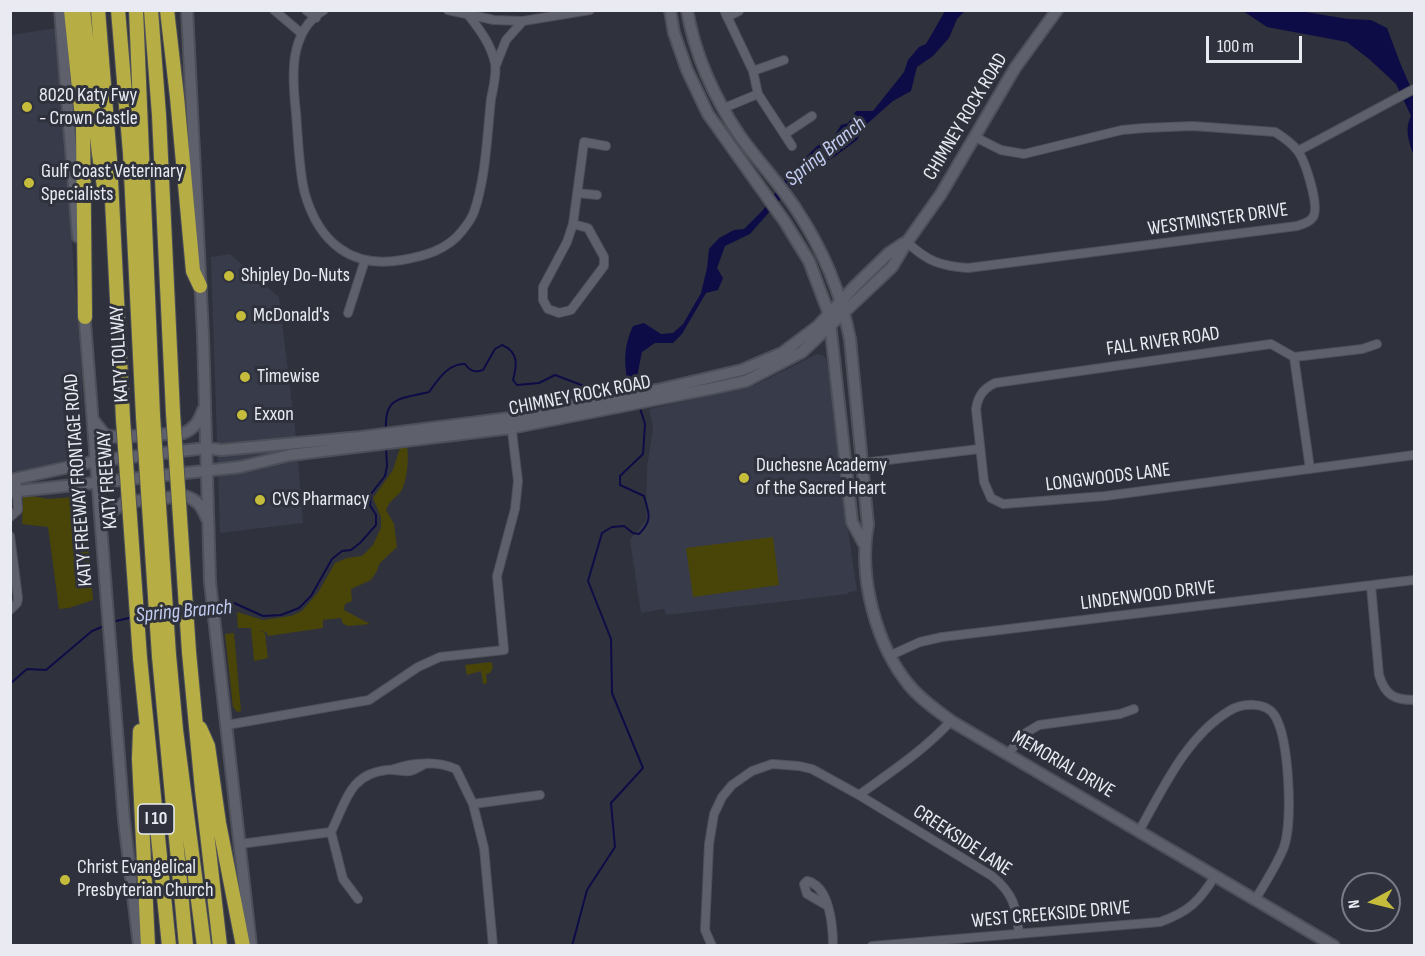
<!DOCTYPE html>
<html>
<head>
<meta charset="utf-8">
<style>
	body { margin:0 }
	#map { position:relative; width:1425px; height:956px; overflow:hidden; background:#2f323c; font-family:"Sofia Sans Condensed",sans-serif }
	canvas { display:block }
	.frame { position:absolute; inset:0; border:12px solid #eaebf2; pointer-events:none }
	.north { position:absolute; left:1341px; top:872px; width:60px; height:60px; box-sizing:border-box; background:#2f323c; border:2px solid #7a7c85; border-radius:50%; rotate:263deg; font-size:16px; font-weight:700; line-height:24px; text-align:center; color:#eaebf2 }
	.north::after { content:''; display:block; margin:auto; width:21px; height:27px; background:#c6bc3c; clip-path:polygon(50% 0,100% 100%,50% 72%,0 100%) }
	.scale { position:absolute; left:1206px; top:36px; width:96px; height:27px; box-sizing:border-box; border:3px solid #eaebf2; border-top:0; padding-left:8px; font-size:18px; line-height:21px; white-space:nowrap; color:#eaebf2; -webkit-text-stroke:4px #2f323c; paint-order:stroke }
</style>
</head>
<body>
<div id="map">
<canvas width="1425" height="956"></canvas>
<div class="frame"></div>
<div class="north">N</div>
<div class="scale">100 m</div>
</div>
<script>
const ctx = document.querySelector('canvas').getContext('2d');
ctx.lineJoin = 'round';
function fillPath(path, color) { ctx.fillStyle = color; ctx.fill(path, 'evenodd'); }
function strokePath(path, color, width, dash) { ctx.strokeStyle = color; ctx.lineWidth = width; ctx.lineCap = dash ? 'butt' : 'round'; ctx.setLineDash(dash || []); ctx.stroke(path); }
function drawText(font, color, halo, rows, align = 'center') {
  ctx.font = font + ' "Sofia Sans Condensed",sans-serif'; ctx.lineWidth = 6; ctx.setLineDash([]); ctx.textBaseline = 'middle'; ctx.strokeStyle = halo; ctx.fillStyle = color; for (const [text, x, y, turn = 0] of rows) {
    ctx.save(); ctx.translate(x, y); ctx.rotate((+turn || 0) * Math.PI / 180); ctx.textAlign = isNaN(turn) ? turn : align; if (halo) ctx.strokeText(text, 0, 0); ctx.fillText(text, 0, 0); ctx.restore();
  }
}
fillPath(new Path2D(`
	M56,28L81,363L84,449L82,454L75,459L11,476V35Z
	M230,254L279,297L296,437L303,523L220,533L211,257Z
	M817,354L822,355L826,358L829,374L842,489L857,591L849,592L848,594L666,615L664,609L641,613L630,540L646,521L647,467L653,428L649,409L755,385Z`), '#373b4a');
fillPath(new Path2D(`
	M407,447C409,457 407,482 401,491C396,498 389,501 386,510L394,524L397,547L379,564L377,571L371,580L351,589L352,601L345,604L344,610L370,624L349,626L343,624L341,618L323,620V628L268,636L266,632L259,630L265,633L268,658L254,661L251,628H238L237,612L263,620L291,616L302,611L319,591L335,563L347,558L362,556L373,545L381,528V517L373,498L393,470L400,448Z
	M27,495L48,499L74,497L85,504L93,600L69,608L59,609L48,527L22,524L23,497Z
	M773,537L779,585L693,597L686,548Z
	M234,633L241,711L237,712L233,707L225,634Z
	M491,662L493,667L490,673L486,674L487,683L483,684L481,671L467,675L465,665Z`), '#494508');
fillPath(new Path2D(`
	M945,11H965L957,19L949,38L933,56L917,67L911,91L893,101L867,124L857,140L834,157L813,168L793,185L750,234L725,246L717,268L723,278L718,290L706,293L682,334L673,343H655L642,352L636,382L627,380C624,360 624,345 633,326L644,323L661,334L673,333L683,324L701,293L707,268L709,249L719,238L734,230L744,229L763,210L788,175L817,146L833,138L841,125L848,123L856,111H873L904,72L908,60L919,47L926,44Z
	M1243,11H1300L1348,19L1371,20L1387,28L1401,65L1414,95V156C1409,143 1404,129 1411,116L1396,84L1369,59L1347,42L1267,27Z`), '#0e0c46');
strokePath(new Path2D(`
	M627,391L632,380
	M386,430C384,395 402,399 429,392C438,380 448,363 465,364C470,371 475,373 483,370L495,349L502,345C519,352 517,365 513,380L517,385L539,383L555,375L605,394L613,393
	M215,606L234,603L263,616L281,615L299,608L311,596L332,559L342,551L351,550L360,543L376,525V515L370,505L371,494L385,476L387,466L386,448
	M192,609L210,607
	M112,622L133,617
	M10,755L11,683L27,669L46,670L92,631L104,626
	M572,946L587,890L615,847L611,803L643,768L612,693L611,639L588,581L602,533L612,527L624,526L633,533L639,534C653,520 649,514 644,496L620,485V476L643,454L645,424L639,405`), '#0e0c46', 2);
const street = new Path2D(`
	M274,10L301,33
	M306,10L316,18
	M324,10C288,32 292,77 296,113C298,136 299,173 305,194C319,242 351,269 402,260C425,256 447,250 462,231C466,226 472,218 474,212C486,177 487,136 491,99C493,89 497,74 495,63C491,45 481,31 469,16
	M448,10L494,20L523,21L590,10
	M724,10L753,71L758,94L792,146
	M727,17L739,11
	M496,65L506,40L523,21
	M753,71L784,60
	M724,108L758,94
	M785,134L812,116
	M1298,151L1414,89
	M577,193L597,195
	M573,224L588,228L604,257V266L571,310L559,313L548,309L543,300V287L567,242L573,224L584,142L606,146
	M907,242C927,261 940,266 968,268L1297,226C1303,224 1310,222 1313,217C1320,206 1305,160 1297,150C1291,142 1283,137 1275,132L1193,126L1144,128L1122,130L1024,154L1001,150L975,137
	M348,313L365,260
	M1294,357L1362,349L1377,344
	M846,465L979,449
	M1310,469L1294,357L1271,344L995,383C983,389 978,396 976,409L984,482L991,498L1003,504L1105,496L1414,455
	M10,517L18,510L16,479
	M10,536L18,598L17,603L10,610
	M1371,586L1379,675C1385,695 1394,700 1414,700
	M889,656L920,642L942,637L1414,580
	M227,725L369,700L418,667L440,657L504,650L497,576L515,509L518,481L511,423
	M1008,754L1024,734L1039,725L1120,714L1134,709
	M394,769C413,762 437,761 456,769L473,804L484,848L493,946
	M859,795C892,771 923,751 951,721
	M473,804L540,795
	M1139,831C1163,789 1186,737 1229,711C1242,703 1266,701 1275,716C1289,739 1293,821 1284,847C1277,865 1265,883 1255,900
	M331,832C346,802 349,774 387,770C394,769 403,772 410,771C414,770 419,767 423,765
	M331,832L343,879L358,899
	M240,844L331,832
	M826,905L807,894L804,884L807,881C830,886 833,927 833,946
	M712,946L705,930L709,844L714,814L722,797L732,785L752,771L772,764L799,766L812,769L859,795L992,876C1014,894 1016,907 1019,934
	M872,946L1160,922C1188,912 1199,902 1215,876`);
const secondary = new Path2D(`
	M60,10L78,237
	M187,10L203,335L210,582L251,946
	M670,10L674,33L687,70L708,114L785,222L809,261L829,314L852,522L864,544
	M687,10C695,55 715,99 740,136C758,161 779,183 796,209C822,248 841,293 850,339L868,525C858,576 876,645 909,685C921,700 937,710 951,721L1334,946
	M84,310L124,820L139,946
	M94,421L105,435L116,437L184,433C195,428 199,421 203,410
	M10,480L96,461L206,448L222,450L361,437L510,418L657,390L742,370L782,353L818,326L855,286L889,253L904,243
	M10,492L240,467L290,455L511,428L714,388L746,381L802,352L892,267L907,242L941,194L1015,68L1057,10
	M101,526L107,515L125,502L185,496C198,500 202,507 207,519`);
const highway = new Path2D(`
	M71,10L83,128L85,317
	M83,10L99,154L104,187
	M98,10L110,160L123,419
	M118,10L130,153L143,417
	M136,10L153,416
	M151,10L159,115L173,413
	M167,10L177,97L193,271L200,286
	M189,652L202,790L220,946
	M169,655L176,730L204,946
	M159,656L186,946
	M140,658L169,946
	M200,728L208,746L219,823L243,946
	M140,731L139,759L148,946`);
strokePath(street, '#4e5059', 10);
strokePath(secondary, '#4e5059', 14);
strokePath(highway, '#4e5059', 16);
strokePath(street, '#5e616c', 8);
strokePath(secondary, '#5e616c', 10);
strokePath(highway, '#b6ae44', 14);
const highwayBridge = new Path2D(`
	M173,413L189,652
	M153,416L169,655
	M143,417L159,656
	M123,419L140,658`);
strokePath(highwayBridge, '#4e5059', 16, []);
strokePath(highwayBridge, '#b6ae44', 14);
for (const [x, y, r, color] of [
	[27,107,6,"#c6bc3c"],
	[29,183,6,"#c6bc3c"],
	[229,276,6,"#c6bc3c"],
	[241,316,6,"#c6bc3c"],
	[245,377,6,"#c6bc3c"],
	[242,415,6,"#c6bc3c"],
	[744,478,6,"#c6bc3c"],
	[260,500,6,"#c6bc3c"],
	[65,880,6,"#c6bc3c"]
]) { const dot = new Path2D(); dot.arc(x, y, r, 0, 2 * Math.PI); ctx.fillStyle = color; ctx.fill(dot); strokePath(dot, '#2f323c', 2); }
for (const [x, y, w] of [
	[156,819,36]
]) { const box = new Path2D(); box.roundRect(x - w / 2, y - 15, w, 30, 4.5); ctx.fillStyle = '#2f323c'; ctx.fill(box); strokePath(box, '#eaebf2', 1.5); }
drawText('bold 18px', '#eaebf2', null, [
	["I 10",156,819]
]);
drawText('20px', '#eaebf2', '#2f323c', [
	["8020 Katy Fwy",39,96],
	["- Crown Castle",39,119],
	["Gulf Coast Veterinary",41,172],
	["Specialists",41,195],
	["Shipley Do-Nuts",241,276],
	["McDonald's",253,316],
	["Timewise",257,377],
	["Exxon",254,415],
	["Duchesne Academy",756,466],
	["of the Sacred Heart",756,489],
	["CVS Pharmacy",272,500],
	["Christ Evangelical",77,868],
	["Presbyterian Church",77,891]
], 'left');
drawText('20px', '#eaebf2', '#2f323c', [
	["CHIMNEY ROCK ROAD",966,117,-59],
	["WESTMINSTER DRIVE",1218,220,-8],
	["FALL RIVER ROAD",1163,342,-8],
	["KATY TOLLWAY",120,354,-93],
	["CHIMNEY ROCK ROAD",580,396,-11],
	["LONGWOODS LANE",1108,478,-7],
	["KATY FREEWAY FRONTAGE ROAD",79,480,-94],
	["KATY FREEWAY",108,480,-94],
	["LINDENWOOD DRIVE",1148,596,-7],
	["MEMORIAL DRIVE",1063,765,30],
	["CREEKSIDE LANE",962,841,33],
	["WEST CREEKSIDE DRIVE",1051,915,-5]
]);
drawText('italic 21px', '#c3cdf2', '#2f323c', [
	["Spring Branch",826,152,-39],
	["Spring Branch",184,612,-5]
]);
</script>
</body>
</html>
